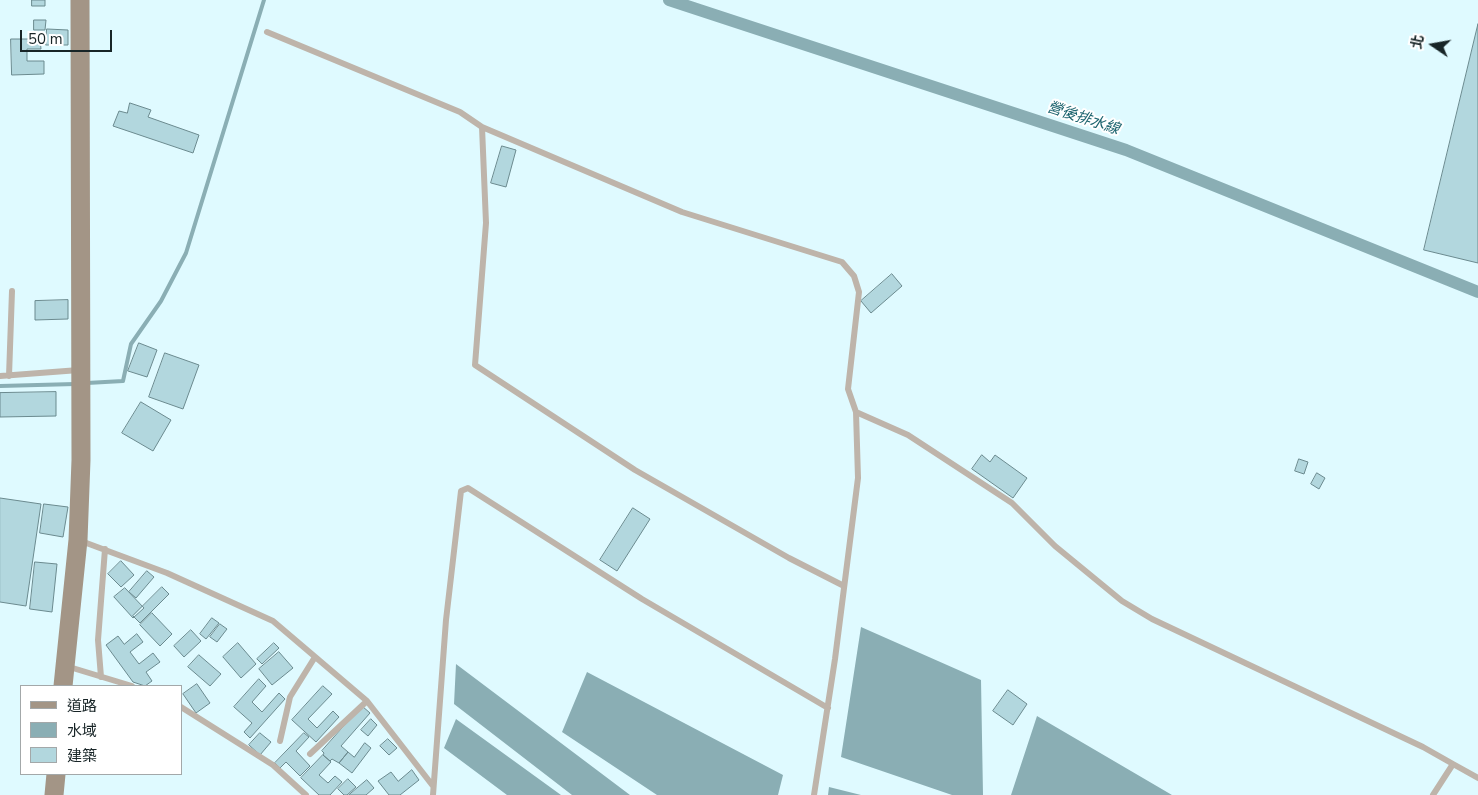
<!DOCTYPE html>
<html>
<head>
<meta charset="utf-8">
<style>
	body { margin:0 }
	#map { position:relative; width:1478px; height:795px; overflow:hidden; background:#dffaff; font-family:"Nunito Sans","Noto Sans TC",sans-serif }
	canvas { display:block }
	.legend { position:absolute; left:20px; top:685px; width:162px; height:90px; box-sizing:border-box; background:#fff; border:1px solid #a3a8a9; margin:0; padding:6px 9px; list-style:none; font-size:15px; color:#182527 }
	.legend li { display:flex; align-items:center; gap:10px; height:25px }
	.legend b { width:25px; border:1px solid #a3a8a9 }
	.north { position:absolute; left:1408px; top:20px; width:50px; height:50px; -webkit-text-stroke:4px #fff; paint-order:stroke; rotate:282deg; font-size:14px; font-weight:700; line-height:20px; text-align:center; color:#182527 }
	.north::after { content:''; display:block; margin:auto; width:18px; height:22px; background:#182527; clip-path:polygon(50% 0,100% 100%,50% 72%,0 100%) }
	.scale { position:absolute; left:20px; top:30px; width:92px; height:22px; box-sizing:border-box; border:2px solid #182527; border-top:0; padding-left:6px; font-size:15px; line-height:18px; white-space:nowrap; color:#182527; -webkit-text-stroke:4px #fff; paint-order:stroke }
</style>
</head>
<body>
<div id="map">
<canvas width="1478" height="795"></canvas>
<ul class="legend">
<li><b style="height:6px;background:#a39586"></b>道路</li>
<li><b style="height:14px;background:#8aaeb4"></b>水域</li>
<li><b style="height:14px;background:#b2d7de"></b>建築</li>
</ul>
<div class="north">北</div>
<div class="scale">50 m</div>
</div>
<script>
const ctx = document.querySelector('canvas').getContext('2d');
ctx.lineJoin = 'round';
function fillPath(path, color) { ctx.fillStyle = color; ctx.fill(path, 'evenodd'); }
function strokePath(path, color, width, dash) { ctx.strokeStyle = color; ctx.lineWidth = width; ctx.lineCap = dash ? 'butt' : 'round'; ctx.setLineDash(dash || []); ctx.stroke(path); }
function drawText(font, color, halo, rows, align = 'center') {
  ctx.font = font + ' "Nunito Sans","Noto Sans TC",sans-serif'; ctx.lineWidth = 4; ctx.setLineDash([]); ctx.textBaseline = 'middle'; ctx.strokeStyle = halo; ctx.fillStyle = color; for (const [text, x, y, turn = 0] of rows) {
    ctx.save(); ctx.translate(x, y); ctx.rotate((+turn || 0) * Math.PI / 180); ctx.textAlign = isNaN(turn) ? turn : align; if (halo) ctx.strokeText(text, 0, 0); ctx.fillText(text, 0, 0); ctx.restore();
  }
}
fillPath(new Path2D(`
	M861,627L981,680L983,795H952L841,757Z
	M456,664L630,795H572L454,704Z
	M587,672L783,775L778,795H657L562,732Z
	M1037,716L1172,795H1011Z
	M456,719L561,795H507L444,748Z
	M829,787L861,795H828Z`), '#8aaeb4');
strokePath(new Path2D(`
	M87,383L123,381L131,344L161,301L186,253L264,0
	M0,386L75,384`), '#8aaeb4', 4);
strokePath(new Path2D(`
	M669,0L1126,150L1478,292`), '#8aaeb4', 12);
const building = new Path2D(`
	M32,0H45V6H32Z
	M34,20H46L45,30H34Z
	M1478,24V263L1424,250Z
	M47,29L68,30V45H46Z
	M11,39H40L41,49H27V61H44V74L12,75Z
	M130,103L151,110L148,117L199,135L193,153L113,126L119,111L127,113Z
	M502,146L516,150L506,187L491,183Z
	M892,274L902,286L871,313L861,301Z
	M68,300V319L35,320V301Z
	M139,343L157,350L147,377L128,371Z
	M165,353L199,365L183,409L149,397Z
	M56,392V416L0,417V393Z
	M141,402L171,420L153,451L122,433Z
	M982,455L990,462L995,455L1027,478L1013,498L972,469Z
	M1299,459L1308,462L1304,474L1295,471Z
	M1317,473L1325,478L1319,489L1311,484Z
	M0,498L41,504L26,606L0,602Z
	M44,504L68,507L63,537L40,533Z
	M633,508L650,519L617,571L600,560Z
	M121,561L134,575L121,587L108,574Z
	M35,562L57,564L52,612L30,609Z
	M147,571L154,577L136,598L129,592Z
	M162,587L169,594L140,623L133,616Z
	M125,588L144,608L133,618L114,597Z
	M152,613L172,634L160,646L140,625Z
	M212,618L219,623L206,639L200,634Z
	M220,624L227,629L217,642L210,637Z
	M191,630L201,641L184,657L174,646Z
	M137,634L143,642L130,652L139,664L153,653L160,662L146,672L152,681L145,686L133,682L106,645L118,636L124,644Z
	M238,643L256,664L241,678L223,657Z
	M274,643L279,648L262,664L257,659Z
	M279,652L293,668L272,685L259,669Z
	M199,655L221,674L210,686L188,667Z
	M259,679L266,686L252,702L262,712L279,693L285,699L250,738L244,732L252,723L234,707Z
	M197,684L210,703L196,713L183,694Z
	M323,686L332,694L308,719L317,728L333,711L339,717L316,742L292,720Z
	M1008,690L1027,704L1013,725L993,711Z
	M362,706L370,713L341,746L348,752L339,763L332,759L330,761L323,755L324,753L322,751Z
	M371,719L377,725L368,736L361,730Z
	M260,733L271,742L260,755L249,745Z
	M304,733L309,737L296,751L310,766L300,776L286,762L280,768L275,763Z
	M388,739L397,748L389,755L380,746Z
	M365,743L371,748L352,773L339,763L348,752L354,757Z
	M323,755L331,762L319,775L328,783L335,776L342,782L330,795H319L301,778Z
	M412,770L419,780L400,795H389L378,781L391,772L398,781Z
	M348,779L356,787L347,795H344L338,789Z
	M367,780L374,788L366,795H349Z`);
fillPath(building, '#b2d7de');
strokePath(building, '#6b8a8f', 1);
strokePath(new Path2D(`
	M267,32L460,112L482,127L682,212L842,262L854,276L859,292L848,389L856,412L908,435L1012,503L1055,546L1122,601L1152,619L1423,747L1453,764L1433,795
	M482,127L486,223L475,365L635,470L789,558L844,586
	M0,376L79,370
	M9,376L12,291
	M81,541L167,573L273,621L367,701L433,786
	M66,666L132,686
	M101,677L98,640L105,549
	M181,707L273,765L306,795
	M280,741L290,697L315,657
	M310,754L367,701
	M1453,764L1478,778
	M433,795L446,620L461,491L468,488L642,599L828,708
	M814,795L835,659L858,478L856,412`), '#beb4aa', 6);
strokePath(new Path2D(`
	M63,686L78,540L81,460L80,0
	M54,795L56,774`), '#a39586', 19);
drawText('italic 15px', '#19626d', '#fff', [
	["營後排水線",1083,119,18]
]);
</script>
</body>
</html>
